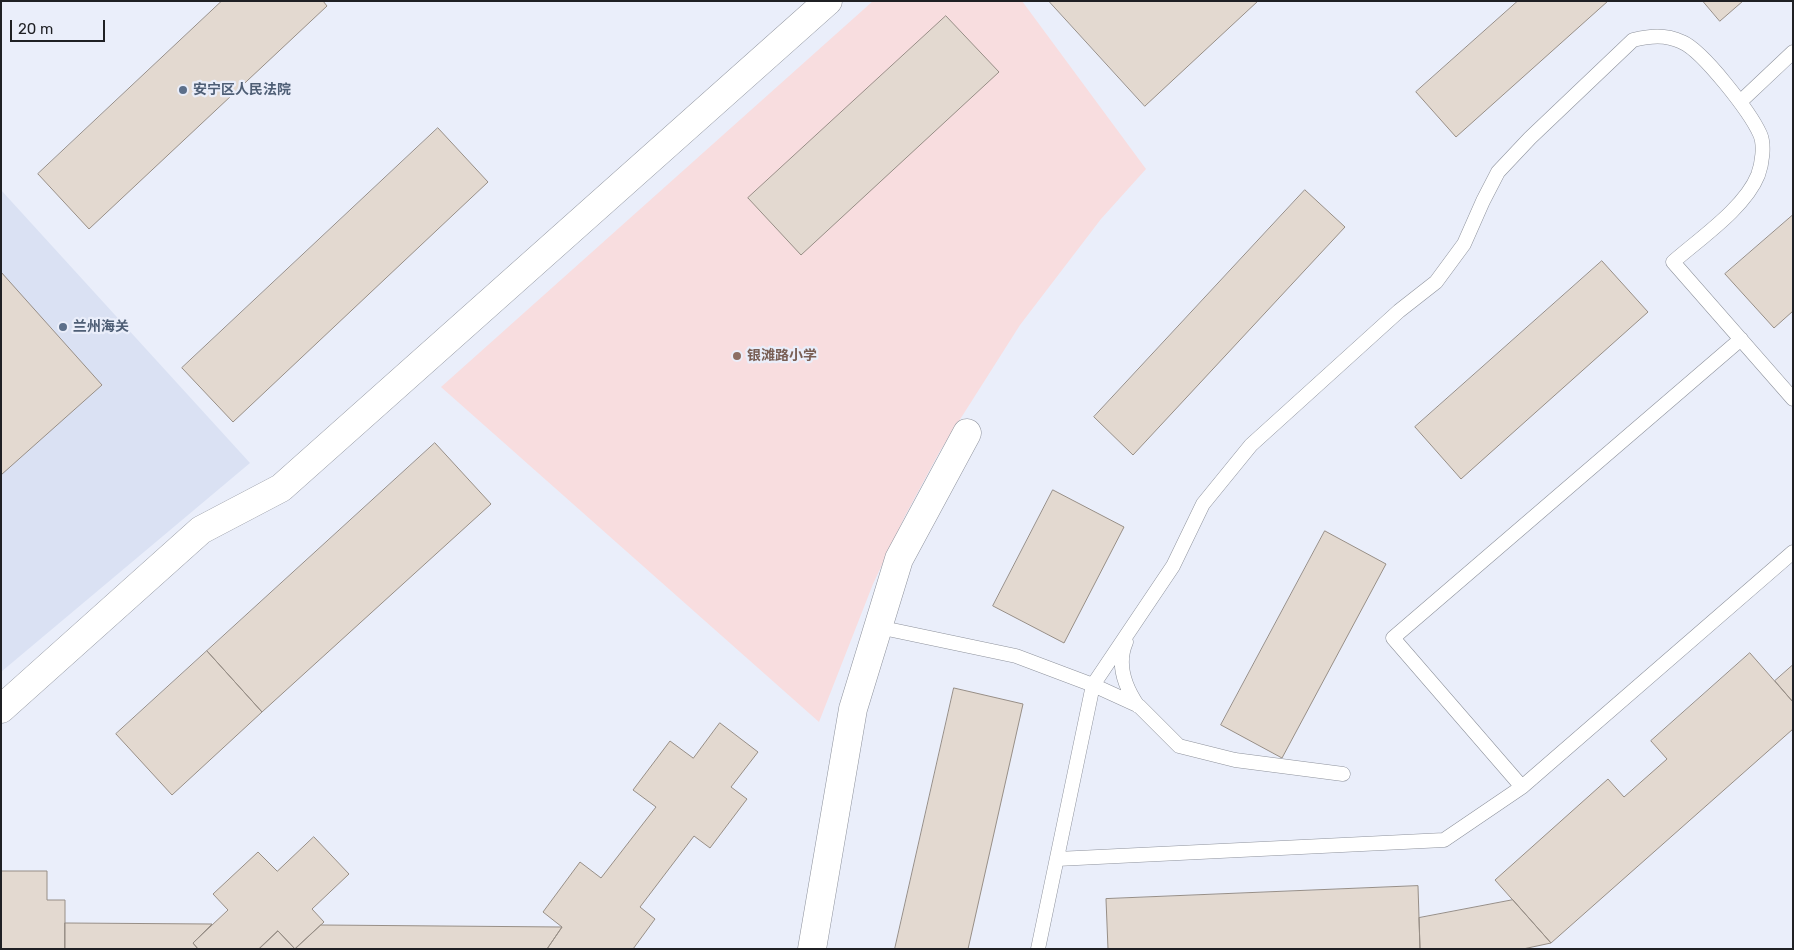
<!DOCTYPE html>
<html>
<head>
<meta charset="utf-8">
<style>
	body { margin:0 }
	#map { position:relative; width:1794px; height:950px; overflow:hidden; background:#eaeefa; font-family:Rubik,sans-serif }
	canvas { display:block }
	.frame { position:absolute; inset:0; border:2px solid #1f2024; pointer-events:none }
	.scale { position:absolute; left:10px; top:20px; width:95px; height:22px; box-sizing:border-box; border:2px solid #1f2024; border-top:0; padding-left:6px; font-size:15px; line-height:18px; white-space:nowrap; color:#1f2024; -webkit-text-stroke:4px #eaeefa; paint-order:stroke }
</style>
</head>
<body>
<div id="map">
<canvas width="1794" height="950"></canvas>
<div class="frame"></div>
<div class="scale">20 m</div>
</div>
<script>
const ctx = document.querySelector('canvas').getContext('2d');
ctx.lineJoin = 'round';
function fillPath(path, color) { ctx.fillStyle = color; ctx.fill(path, 'evenodd'); }
function strokePath(path, color, width, dash) { ctx.strokeStyle = color; ctx.lineWidth = width; ctx.lineCap = dash ? 'butt' : 'round'; ctx.setLineDash(dash || []); ctx.stroke(path); }
function drawText(font, color, halo, rows, align = 'center') {
  ctx.font = font + ' Rubik,"Noto Sans SC",sans-serif'; ctx.lineWidth = 4.5; ctx.setLineDash([]); ctx.textBaseline = 'middle'; ctx.strokeStyle = halo; ctx.fillStyle = color; for (const [text, x, y, turn = 0] of rows) {
    ctx.save(); ctx.translate(x, y); ctx.rotate((+turn || 0) * Math.PI / 180); ctx.textAlign = isNaN(turn) ? turn : align; if (halo) ctx.strokeText(text, 0, 0); ctx.fillText(text, 0, 0); ctx.restore();
  }
}
fillPath(new Path2D(`
	M1,190L250,463L1,672Z`), '#dae1f3');
fillPath(new Path2D(`
	M873,1H1022L1146,169L1101,219L1020,325L940,451L905,516L873,584L819,722L441,387Z`), '#f8dddf');
const building = new Path2D(`
	M222,1H323L327,6L89,229L38,174Z
	M1049,1H1258L1145,106Z
	M1518,1H1608L1456,137L1416,92Z
	M1703,1H1743L1720,21Z
	M946,16L999,72L801,255L748,198Z
	M438,128L488,182L233,422L182,368Z
	M1305,190L1345,227L1133,455L1094,417Z
	M1793,215V311L1774,328L1725,274Z
	M1602,261L1648,312L1461,479L1415,427Z
	M1,272L102,385L1,475Z
	M435,443L491,504L262,712L207,651Z
	M1053,490L1124,527L1064,643L993,606Z
	M1325,531L1386,564L1282,758L1221,725Z
	M207,651L262,712L172,795L116,734Z
	M1750,653L1793,702V729L1551,943L1495,880L1608,779L1624,797L1667,759L1651,741Z
	M1793,665V702L1775,681Z
	M954,688L1023,704L968,949H895Z
	M720,723L758,752L731,787L747,799L710,848L694,836L640,907L655,919L633,949H547L562,927L543,912L580,862L601,878L656,807L633,790L670,741L693,758Z
	M314,837L349,874L312,909L324,922L295,949L278,931L259,949H198L193,943L228,910L213,894L258,852L277,871Z
	M1,871H47V900H65V949H1Z
	M1418,886L1420,949H1108L1106,899Z
	M1513,900L1551,943L1523,949H1420L1419,918Z
	M65,923L212,924L193,943L198,949H65Z
	M321,925L562,927L547,949H295Z
	M278,931L295,949H259Z`);
fillPath(building, '#e3d9d0');
strokePath(building, '#978e86', 1);
const lane = new Path2D(`
	M1740,102L1793,52
	M878,627L1016,656L1093,685L1139,706L1179,746L1235,760L1343,774
	M1126,642C1116,665 1125,687 1138,706
	M1522,787L1393,638L1741,339
	M1057,859L1444,840L1522,787L1793,552
	M1038,949L1093,685L1173,566L1203,504L1251,445L1399,311L1436,282L1464,244L1483,201L1498,172L1530,138L1633,40C1650,36 1665,34 1682,42C1703,51 1750,112 1760,134C1765,145 1762,164 1758,175C1745,208 1699,239 1673,262L1793,399`);
const street = new Path2D(`
	M1,709L201,530L281,488L828,1`);
const secondary = new Path2D(`
	M812,949L853,709L899,559L967,433`);
strokePath(lane, '#8e929c', 15);
strokePath(street, '#8e929c', 29);
strokePath(secondary, '#8e929c', 29);
strokePath(lane, '#fff', 14);
strokePath(street, '#fff', 28);
strokePath(secondary, '#fff', 28);
for (const [x, y, r, color] of [
	[183,90,5,"#5c6f8a"],
	[63,327,5,"#5c6f8a"],
	[737,356,5,"#8d6e63"]
]) { const dot = new Path2D(); dot.arc(x, y, r, 0, 2 * Math.PI); ctx.fillStyle = color; ctx.fill(dot); strokePath(dot, '#eaeefa', 2); }
drawText('bold 14px', '#4e5e75', '#eaeefa', [
	["安宁区人民法院",193,90],
	["兰州海关",73,327]
], 'left');
drawText('bold 14px', '#785e54', '#eaeefa', [
	["银滩路小学",747,356]
], 'left');
</script>
</body>
</html>
